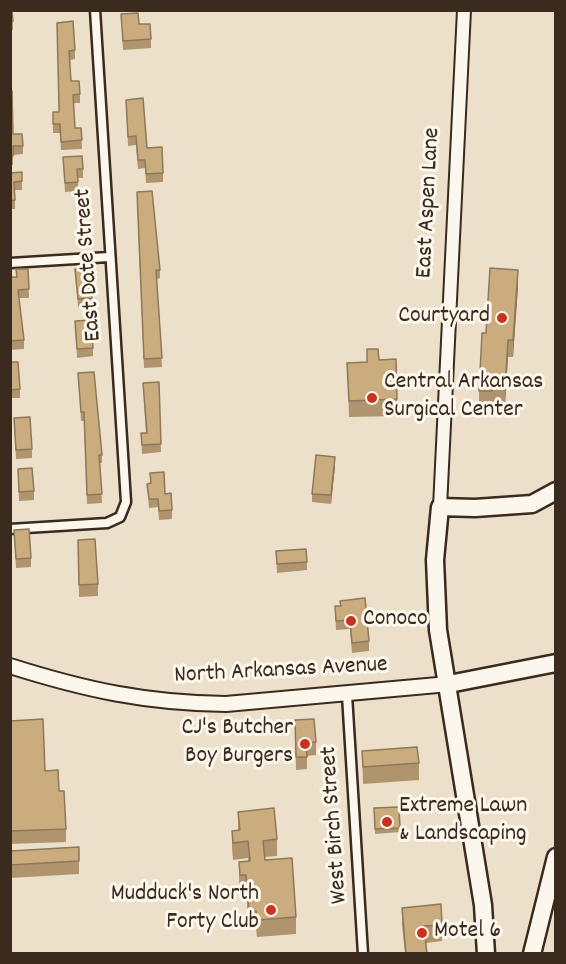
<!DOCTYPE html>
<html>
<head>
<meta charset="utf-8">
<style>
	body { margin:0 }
	#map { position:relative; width:566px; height:964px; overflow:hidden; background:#ede0cb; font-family:Dekko,sans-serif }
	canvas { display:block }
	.frame { position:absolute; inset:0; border:12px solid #3b2a1e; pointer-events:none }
</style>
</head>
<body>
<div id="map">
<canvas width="566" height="964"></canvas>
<div class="frame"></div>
</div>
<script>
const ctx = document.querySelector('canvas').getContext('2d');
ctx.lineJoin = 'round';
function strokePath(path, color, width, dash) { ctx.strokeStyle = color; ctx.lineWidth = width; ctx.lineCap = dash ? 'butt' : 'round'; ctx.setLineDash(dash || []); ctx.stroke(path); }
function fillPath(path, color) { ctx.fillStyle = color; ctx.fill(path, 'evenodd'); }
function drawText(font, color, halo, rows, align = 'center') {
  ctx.font = font + ' Dekko,sans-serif'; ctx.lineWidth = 6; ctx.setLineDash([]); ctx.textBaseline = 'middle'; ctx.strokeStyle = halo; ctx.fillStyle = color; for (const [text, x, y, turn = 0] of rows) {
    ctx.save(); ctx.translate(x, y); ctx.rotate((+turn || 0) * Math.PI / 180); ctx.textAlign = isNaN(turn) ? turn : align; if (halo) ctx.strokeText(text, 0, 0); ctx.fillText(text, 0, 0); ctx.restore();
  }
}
const street = new Path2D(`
	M10,263L109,257
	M10,529L107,523L120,517L126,502L95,10
	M347,695L363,954`);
const secondary = new Path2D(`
	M440,507L464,10`);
const primary = new Path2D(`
	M10,666C86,690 146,703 226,704L449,684`);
const highway = new Path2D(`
	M449,684L556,663
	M486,954L483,905L438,630L435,560L440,507L475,508L532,504L556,491
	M532,954L556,857`);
strokePath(street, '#3b2a1e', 13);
strokePath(secondary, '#3b2a1e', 16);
strokePath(primary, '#3b2a1e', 18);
strokePath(highway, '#3b2a1e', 21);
strokePath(street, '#fbf7ec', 8);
strokePath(secondary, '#fbf7ec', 12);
strokePath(primary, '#fbf7ec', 14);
strokePath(highway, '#fbf7ec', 16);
fillPath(new Path2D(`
	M10,10L13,21V30H10Z
	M121,14L139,24L151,39V48L123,50Z
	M57,23L75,50V59L70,60L71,81L80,94V103H73L75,128H81L82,149L61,150L60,133H53V112H59V109Z
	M10,91L13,134L23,146V154L13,155V165H10Z
	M126,100L147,148L163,173V182L146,183L145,168L138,169L136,145L128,146Z
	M63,157L83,169V178H78V191L65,192Z
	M22,172V190H15V209H10V173Z
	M137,201L160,270V278L157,279L162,367L144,368Z
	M28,269L29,298H19L24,340V349L10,350V277H16Z
	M75,269L92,298V306L78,307Z
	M518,287L513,357H508L505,405L492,404V408L479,407V391L486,333Z
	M75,321L93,348V356L77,358Z
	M367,349L379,360L397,399V416L349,417L347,363L367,362Z
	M10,362L20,389V398H10Z
	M78,373L102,455V463H100L102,503L87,504L84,421H81Z
	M159,382L161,452L142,454L141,433H146L143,383Z
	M14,418L32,449V458L16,459Z
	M335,466L331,504L312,502V494Z
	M18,469L34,491V500L19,501Z
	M150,473L165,494L172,510V519L159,520L158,507L149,508L147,484L150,483Z
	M14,530L31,558V567L16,568Z
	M78,540L98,584V596L79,597Z
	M276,551L307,562V570L277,573Z
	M335,606H340L369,641V651L352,653L350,629L336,630Z
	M295,720L316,742V755L307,756V769L296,770Z
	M10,721L59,791L66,829V842L10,844Z
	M362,751L419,763V780L363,784Z
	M374,808L400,828V832L375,834Z
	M238,812L277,839V856L265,857V860L296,917V934L257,937L256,928L249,929L246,892H240L239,879V862L248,861V858L233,860L232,848V831L238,830Z
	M10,851L79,861V874L10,878Z
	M402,908L442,925V941L426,943L427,954H405L402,924Z`), '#af946d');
fillPath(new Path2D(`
	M518,270V287L513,357V340Z
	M508,340V357L505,405V388Z
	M335,457V466L331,504V495Z`), '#8e7859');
const building = new Path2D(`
	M10,10H12L13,21L10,22Z
	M138,13L139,24H150L151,39L123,41L121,14Z
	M73,21L75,50L69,51L71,81H79L80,94L73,95L75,128H81L82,140L61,142L60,124H53V112H59V107L57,23Z
	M10,91H12L13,134H22L23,146H13V156H10Z
	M143,98L147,148L162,147L163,173L146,174L145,160H138L136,136L128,137L126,100Z
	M82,156L83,169H77L78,182L65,183L63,157Z
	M22,172V181L14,182L15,200L10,201V173Z
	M152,191L160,270H156L162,358L144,359L137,192Z
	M90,268L92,298L78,299L75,269Z
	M490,268L518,270L513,340H508L505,388L492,387V391H479L482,333H486Z
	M16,269H28L29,289L18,290L24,340L10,341V277H17Z
	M91,320L93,348L77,349L75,321Z
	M367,349H378L379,360L396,359L397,399L349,401L347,363L367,362Z
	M10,362H18L20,389L10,390Z
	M94,372L102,455H99L102,494L87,495L84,412H81L78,373Z
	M159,382L161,444L142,445L141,433H147L143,383Z
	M30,417L32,449L16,450L14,418Z
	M316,455L335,457L331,495L312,494Z
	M32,468L34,491L19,492L18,469Z
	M164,472L165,494L171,493L172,510L159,511L158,499H149L147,484L151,483L150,473Z
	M29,529L31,558L16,559L14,530Z
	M95,539L98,584L79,585L78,540Z
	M306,549L307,562L277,564L276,551Z
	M365,598L369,641L352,643L350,620L336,621L335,606H341L340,601Z
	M43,719L45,771L58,770L59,791H64L66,829L10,831V721Z
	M314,719L316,742L306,743L307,757H296L295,720Z
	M417,747L419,763L363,767L362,751Z
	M399,807L400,828L375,829L374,808Z
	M274,808L277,839L263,841L265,860L292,858L296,917L257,920L256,911L249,912L246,875H240L239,862L250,861L248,841L233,843L232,831L240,830L238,812Z
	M79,847V861L10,865V851Z
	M441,904L442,925L424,926L427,954H406L402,908Z`);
fillPath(building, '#cbac7f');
strokePath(building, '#8e7859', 1.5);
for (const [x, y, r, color] of [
	[502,318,6,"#c8321e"],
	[372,398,6,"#c8321e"],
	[351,621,6,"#c8321e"],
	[305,744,6,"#c8321e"],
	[387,822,6,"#c8321e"],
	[271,910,6,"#c8321e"],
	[422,933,6,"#c8321e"]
]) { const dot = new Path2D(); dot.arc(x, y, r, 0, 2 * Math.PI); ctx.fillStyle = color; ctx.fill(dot); strokePath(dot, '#fbf7ec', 2); }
drawText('24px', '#3b2a1e', '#fbf7ec', [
	["East Aspen Lane",430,203,-87],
	["East Date Street",90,265,-94],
	["North Arkansas Avenue",281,672,-3],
	["West Birch Street",336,825,-94]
]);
drawText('24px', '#3b2a1e', '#fbf7ec', [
	["Courtyard",490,318,"right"],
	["Central Arkansas",384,384],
	["Surgical Center",384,412],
	["Conoco",363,621],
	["CJ's Butcher",293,730,"right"],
	["Boy Burgers",293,758,"right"],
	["Extreme Lawn",399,808],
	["& Landscaping",399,836],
	["Mudduck's North",259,896,"right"],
	["Forty Club",259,924,"right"],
	["Motel 6",434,933]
], 'left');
</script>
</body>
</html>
